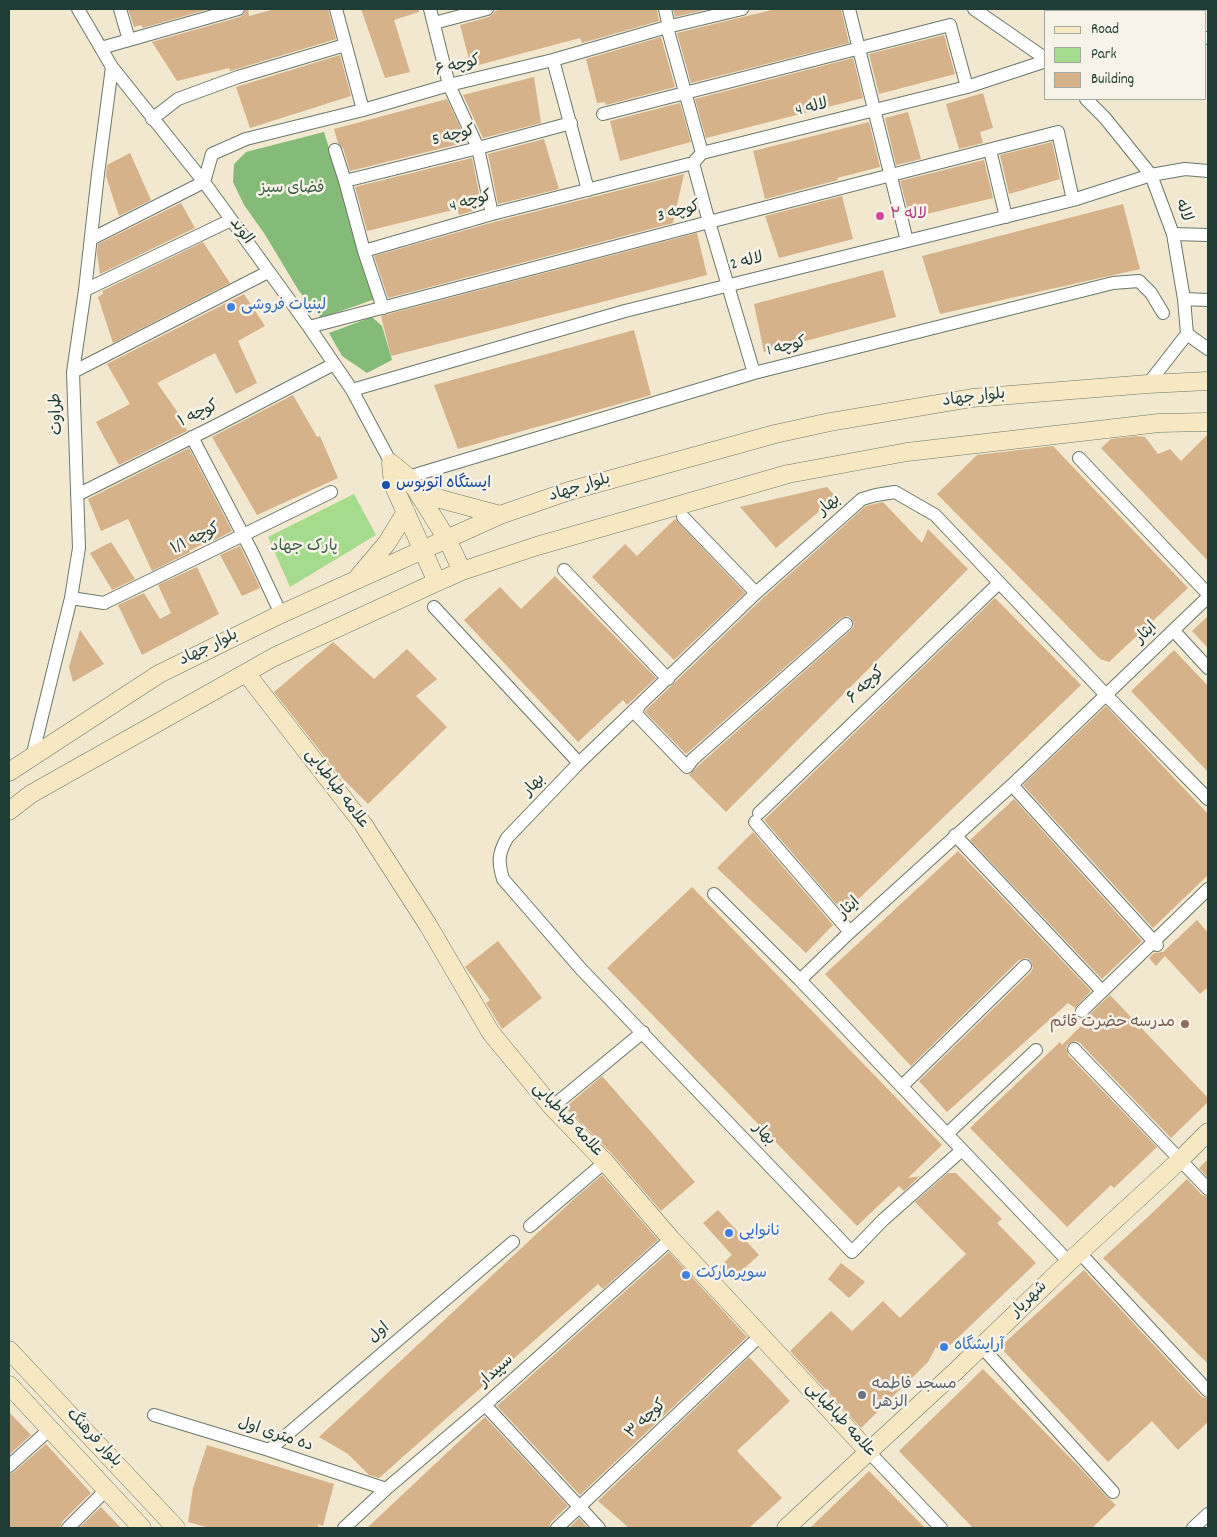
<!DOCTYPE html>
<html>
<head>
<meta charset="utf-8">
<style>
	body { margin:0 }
	#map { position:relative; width:1217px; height:1537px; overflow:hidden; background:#f2e7cf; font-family:Dekko,sans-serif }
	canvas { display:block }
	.frame { position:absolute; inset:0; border:10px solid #1f3d34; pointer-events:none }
	.legend { position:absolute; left:1044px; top:10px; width:162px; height:90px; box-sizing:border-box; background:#f7f3e8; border:1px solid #a1aaa0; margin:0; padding:6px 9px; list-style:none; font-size:15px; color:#1f3d34 }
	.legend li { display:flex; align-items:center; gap:10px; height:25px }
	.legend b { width:25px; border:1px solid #a1aaa0 }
</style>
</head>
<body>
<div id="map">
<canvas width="1217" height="1537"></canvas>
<div class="frame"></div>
<ul class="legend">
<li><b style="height:6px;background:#f7e8c3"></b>Road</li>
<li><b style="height:14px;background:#a5db8c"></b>Park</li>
<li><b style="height:14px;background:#d5b28a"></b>Building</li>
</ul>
</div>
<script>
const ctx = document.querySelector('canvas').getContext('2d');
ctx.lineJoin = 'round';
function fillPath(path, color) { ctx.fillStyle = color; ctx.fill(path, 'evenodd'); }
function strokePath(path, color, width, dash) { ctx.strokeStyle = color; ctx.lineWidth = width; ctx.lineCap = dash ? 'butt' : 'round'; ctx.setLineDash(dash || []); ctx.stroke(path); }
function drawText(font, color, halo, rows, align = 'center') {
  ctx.font = font + ' Dekko,"Playpen Sans Arabic",sans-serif'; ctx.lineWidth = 5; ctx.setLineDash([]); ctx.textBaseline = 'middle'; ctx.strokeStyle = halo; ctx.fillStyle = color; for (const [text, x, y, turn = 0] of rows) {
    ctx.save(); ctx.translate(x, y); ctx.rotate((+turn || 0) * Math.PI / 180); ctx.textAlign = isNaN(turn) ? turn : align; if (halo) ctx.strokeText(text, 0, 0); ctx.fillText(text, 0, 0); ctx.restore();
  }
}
fillPath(new Path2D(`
	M354,494L376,535L290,587L268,537Z`), '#a5db8c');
fillPath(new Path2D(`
	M324,132L375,299L321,318L299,291L264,233L244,205L233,182L234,164L246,152Z
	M372,317L382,326L392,360L367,373L342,356L329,333Z`), '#84bb78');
fillPath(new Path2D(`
	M128,9H209L143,28L141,25L134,27Z
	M246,9H248L249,16L275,9H328L336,39L230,71L229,68L177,81L152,42L240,17L244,14Z
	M361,9H419V12L394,20L410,72L385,78Z
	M503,9H657L659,21L582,43L580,38L471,67L460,25L489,17L493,14L495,11Z
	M673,9H708L675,17Z
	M776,9H841L849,43L691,83L677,33Z
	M944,35L955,74L879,94L869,54Z
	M661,37L675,87L606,105L605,102L597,103L586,59Z
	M340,55L351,96L250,128L236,87Z
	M853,58L863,98L706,138L695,99Z
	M534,77L541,123L483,138L463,95Z
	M983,93L993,128L980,132L983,143L959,149L946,104Z
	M447,99L467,142L350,171L343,148L338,143L334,129Z
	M680,103L691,142L620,161L610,121Z
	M908,112L921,159L896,165L885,118Z
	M869,122L880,167L837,178L838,180L765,199L753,151Z
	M544,139L559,189L498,204L488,154Z
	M1052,142L1060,179L1009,194L1000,155Z
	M130,153L151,200L119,216L106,176L107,165Z
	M472,158L482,208L459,215L457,209L367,231L355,187Z
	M984,160L993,198L910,218L900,181Z
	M684,174L673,223L388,298L374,256L494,222Z
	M842,196L853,239L779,258L765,216Z
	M181,203L195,228L100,274L97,253L98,244Z
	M1123,204L1140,269L940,314L922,256Z
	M697,233L707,275L391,356L381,316Z
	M203,242L230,283L113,343L98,297L103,294L102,291Z
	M883,270L896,317L764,352L754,304Z
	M244,294L265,326L238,341L257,383L236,394L215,353L157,383L181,417L187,431L119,465L96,422L130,404L107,364Z
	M634,330L651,395L458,449L434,385Z
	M293,395L317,437L320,436L338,478L257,515L212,437Z
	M1208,434V561L1101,448L1111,439L1136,436L1145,437L1158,454L1170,449L1181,461Z
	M1053,446L1188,588L1109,662L1100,659L937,494L977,455Z
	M189,448L232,531L213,541L212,539L189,551L190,552L152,571L128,519L101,531L88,499Z
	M827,487L836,497L776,548L740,507Z
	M883,502L922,543L928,529L968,569L726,812L689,775L699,765L851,630L854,626L852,619L848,616L841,618L686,754L645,712L646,710L762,599L866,506Z
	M675,519L745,593L674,660L592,577L625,544L637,556Z
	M111,542L135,579L112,590L90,553Z
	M240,546L260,588L242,596L220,555Z
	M197,567L219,614L142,655L118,605L144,593L160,619L171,613L158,585Z
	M555,576L656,678L627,705L623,700L578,742L464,620L500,587L521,609Z
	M995,598L1081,685L844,913L764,820Z
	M1208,616V648L1192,631Z
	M80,630L104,664L73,682L69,667Z
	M333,642L374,679L407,649L437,679L416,696L447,727L368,804L338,774L274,692Z
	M1174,650L1208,686V772L1131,691Z
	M1106,706L1208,814V875L1153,928L1023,785Z
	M1014,799L1142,941L1102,979L970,840Z
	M753,832L833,925L806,953L717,868Z
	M958,851L1091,991L1075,1008L1068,1003L947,1112L919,1081L1031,972L1033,968L1031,961L1027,958L1019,960L911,1066L825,974Z
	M692,887L942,1145L908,1178L920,1176L904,1191L899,1186L857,1226L607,968Z
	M1197,920L1208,933V987L1200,994L1165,956L1156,966L1149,958L1154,953L1163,952Z
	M498,941L542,998L502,1029L486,1003L490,1000L465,967Z
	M1110,995L1208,1098V1102L1171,1138L1080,1043L1076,1041L1069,1043L1066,1047L1068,1055L1157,1147L1114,1188L1111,1185L1067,1227L970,1128L1060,1042L1062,1045L1088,1019L1087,1017Z
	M602,1076L695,1182L661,1211L613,1155L566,1107Z
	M1208,1159V1178L1199,1168Z
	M948,1173H956L1002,1219L997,1223L1036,1263L942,1353L936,1347L928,1362L861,1428L790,1351L831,1311L852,1331L883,1301L900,1318L966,1254L915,1202Z
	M602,1175L658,1240L603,1289L598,1284L379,1478L369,1475L348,1454L319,1437L574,1199Z
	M1187,1179L1202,1195L1208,1197V1364L1103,1258L1149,1216Z
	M718,1210L759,1255L731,1280L719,1267L732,1255L703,1223Z
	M669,1252L747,1337L580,1495L497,1406Z
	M841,1263L865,1282L849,1298L828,1279Z
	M1084,1270L1202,1397L1208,1399V1422L1178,1450L1152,1421L1108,1462L1000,1347Z
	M749,1357L790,1401L737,1451L782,1498L749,1528H629L598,1501Z
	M983,1369L1082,1470L1107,1497L1116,1505L1092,1528H973L899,1451Z
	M9,1412L31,1435L9,1455Z
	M485,1417L568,1506L551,1522L549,1528H367Z
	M46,1444L91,1493L62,1522L60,1528H9V1474L14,1472Z
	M207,1445L334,1484L323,1526L318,1524V1528H210L188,1522L193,1488Z
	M869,1471L925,1528H810Z
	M101,1507L121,1528H79Z
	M579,1518L588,1528H569Z`), '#d5b28a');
const street = new Path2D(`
	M78,9L112,67L204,182L309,327L352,390L391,463
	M120,9L129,40
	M336,9L363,110
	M430,9L449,85L478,148L492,214
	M665,9L669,27
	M849,9L907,241
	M974,9L1046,59
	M434,23L487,9
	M667,27L702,153
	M1206,38H1208
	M101,48L238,9
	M553,60L588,190
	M1086,99L1105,118L1151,175L1173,234L1184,299L1187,334
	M603,114L950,25L967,87
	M152,119L178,99L238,77L345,45
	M335,150L345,181L364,251L383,308
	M990,150L1006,217
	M693,163L709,222L754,373
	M345,181L478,148L571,123
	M1173,234L1208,235
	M91,239L204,182L212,154L246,139L363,110L449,85L553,60L667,27L742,9
	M364,251L492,214L693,163L702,153L967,87L1046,61
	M85,290L231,220
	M1184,299L1208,300
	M309,327L709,222L1058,132L1073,200
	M1187,334L1208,349
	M73,372L268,272
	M1148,384L1187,334
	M352,390L625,311L1073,200L1151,175L1185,169L1208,171
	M192,437L252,552L281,614
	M1079,458L1208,594
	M408,477L754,373L1113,283L1139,281L1151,293L1163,313
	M77,495L219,424L334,364
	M683,517L756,593
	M564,570L668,679
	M71,598L104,603L331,492
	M434,607L579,763
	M1174,631L1208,668
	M638,708L636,714L687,767L693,759L846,624
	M32,757L71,598L79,548L73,372L85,290L98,174L112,67
	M1012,785L1157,945
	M759,813L999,583
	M755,822L850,932
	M955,835L1102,991
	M714,894L800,980
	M1082,1011L1208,889
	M1074,1049L1208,1189
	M902,1086L1025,966
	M552,1107L643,1032
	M947,1134L1036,1050
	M962,1150L883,1220L852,1252L581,969L503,879C498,862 498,854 507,838L579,763L756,593L862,499L876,495L895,492L935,515L1106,695L1208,799
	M530,1226L605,1162
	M1080,1253L1208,1391
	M1069,1262L800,980L850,932L1012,785L1208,597
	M981,1346L1113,1492
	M485,1405L599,1528
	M154,1415L269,1450L386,1489
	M269,1450L513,1242
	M868,1451L941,1528
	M9,1466L50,1429
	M68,1528L107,1489
	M344,1528L386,1489L485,1405L671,1239
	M557,1528L760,1336
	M1193,1528L1208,1514`);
const secondary = new Path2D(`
	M391,463L408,477L447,539L462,571
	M391,463L393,484L437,582
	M418,493L500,515
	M359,576L387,543L406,512
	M246,673L363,824L428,925L491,1033L552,1107L605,1162L671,1239L868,1451
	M9,772L159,674L281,614L500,515L569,491L775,434L830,422L972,398L1148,384L1208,381
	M9,811L31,794L274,657L437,582L462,571L537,546L788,474L907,452L1159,423L1208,422
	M9,1350L176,1528
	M9,1385L142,1528
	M786,1528L957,1370L1069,1262L1180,1160L1208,1132`);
strokePath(street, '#69786a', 14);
strokePath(secondary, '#69786a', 19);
strokePath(street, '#fff', 12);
strokePath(secondary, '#f7e8c3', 18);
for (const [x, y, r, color] of [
	[880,216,5,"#d1479c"],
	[231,307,5,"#3f7fe0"],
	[386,485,5,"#1a4fb4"],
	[1185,1024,5,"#8d6e63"],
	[729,1233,5,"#3f7fe0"],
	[686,1275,5,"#3f7fe0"],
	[944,1347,5,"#3f7fe0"],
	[862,1395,5,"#6b7280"]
]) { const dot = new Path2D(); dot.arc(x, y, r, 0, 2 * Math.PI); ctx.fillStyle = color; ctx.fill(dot); strokePath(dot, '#f7f3e8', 2); }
drawText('16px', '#1f3d34', '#f7f3e8', [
	["کوچه ۶",458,67,-14],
	["لاله 4",812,109,-14],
	["کوچه 5",454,137,-14],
	["کوچه 4",471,203,-16],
	["لاله",1182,211,70],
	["کوچه 3",679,213,-15],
	["الوند",240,232,54],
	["لاله 2",747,263,-13],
	["کوچه 1",787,348,-14],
	["بلوار جهاد",974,399,-7],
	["طراوت",58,414,-92],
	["کوچه ۱",199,415,-26],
	["بلوار جهاد",580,489,-17],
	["بهار",830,506,-41],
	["کوچه ۱/۱",196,540,-26],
	["ایثار",1147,634,-44],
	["بلوار جهاد",209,649,-26],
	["کوچه ۶",867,686,-44],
	["بهار",535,786,-46],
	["علامه طباطبایی",336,790,53],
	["ایثار",850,909,-43],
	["علامه طباطبایی",567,1121,47],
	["بهار",763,1135,46],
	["شهریار",1030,1300,-44],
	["اول",380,1334,-41],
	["سپیدار",497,1372,-42],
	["کوچه ۳",647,1420,-43],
	["علامه طباطبایی",840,1421,47],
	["ده متری اول",275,1436,18],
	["بلوار فرهنگ",93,1439,47]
]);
drawText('16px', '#3a5d46', '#f7f3e8', [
	["فضای سبز",292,190],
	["پارک جهاد",304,548]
]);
drawText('16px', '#b23c85', '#f7f3e8', [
	["لاله ۲",890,216]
], 'left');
drawText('16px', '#366cbe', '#f7f3e8', [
	["لبنیات فروشی",241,307],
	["نانوایی",739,1233],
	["سوپرمارکت",696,1275],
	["آرایشگاه",954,1347]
], 'left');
drawText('16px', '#164399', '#f7f3e8', [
	["ایستگاه اتوبوس",396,485]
], 'left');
drawText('16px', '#785e54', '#f7f3e8', [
	["مدرسه حضرت قائم",1175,1024]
], 'right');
drawText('16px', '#5b616d', '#f7f3e8', [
	["مسجد فاطمه",872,1386],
	["الزهرا",872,1404]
], 'left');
</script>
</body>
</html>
